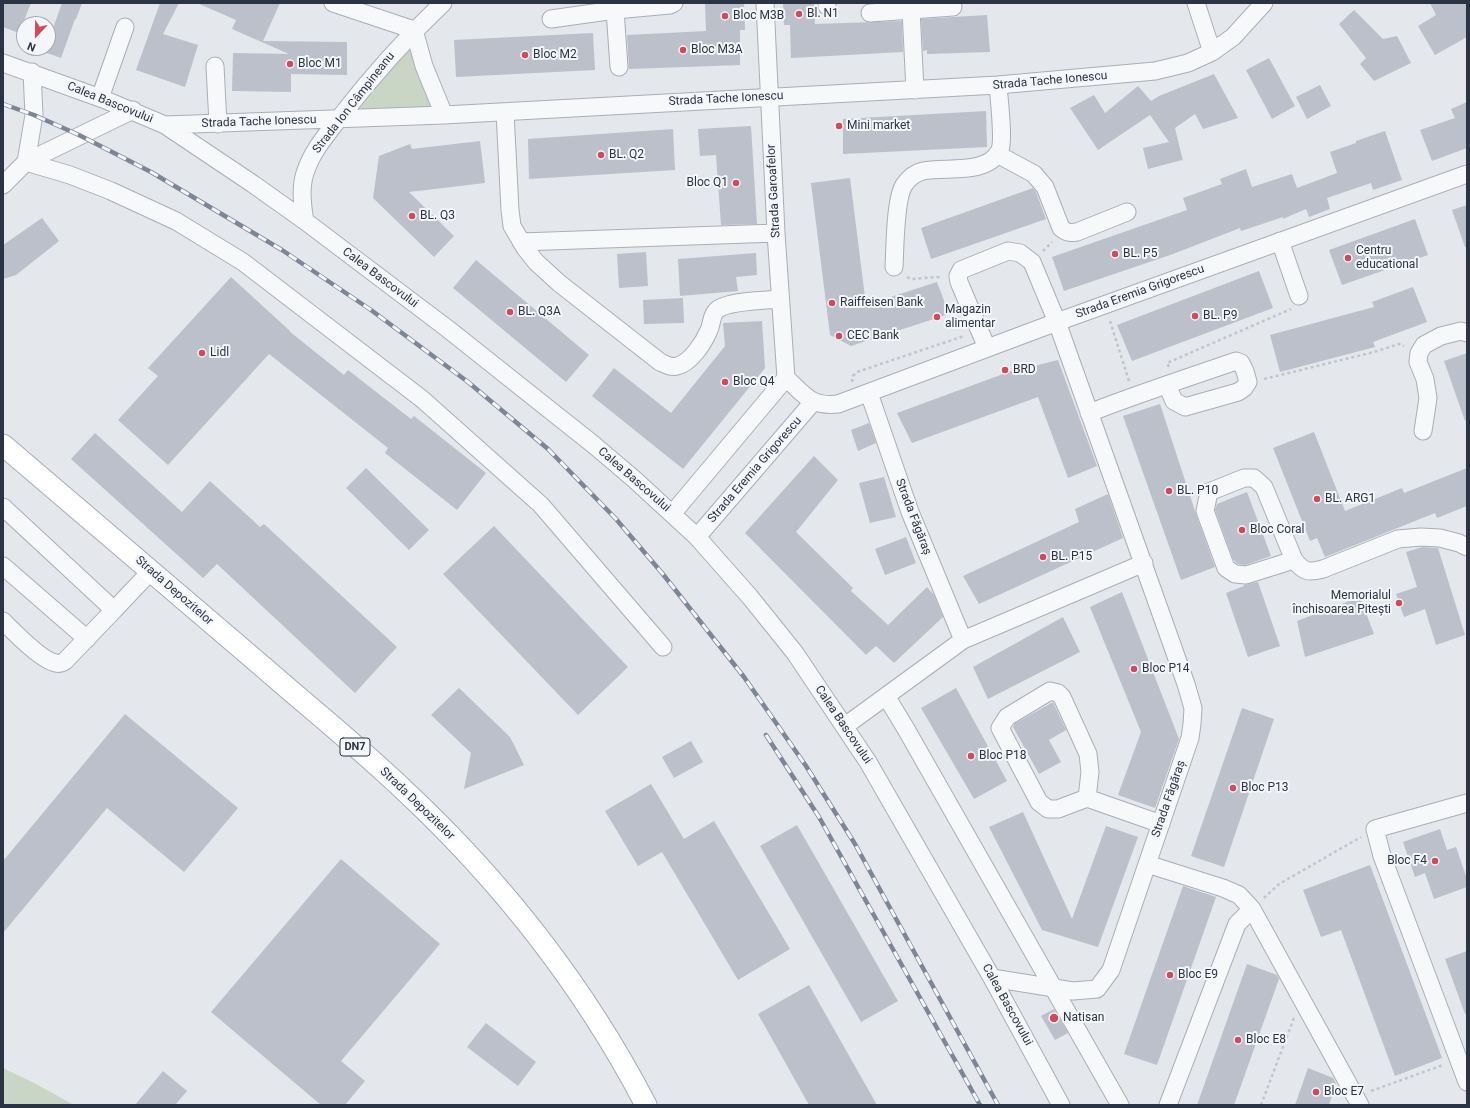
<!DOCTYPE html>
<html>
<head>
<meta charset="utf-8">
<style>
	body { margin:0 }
	#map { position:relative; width:1470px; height:1108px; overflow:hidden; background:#e4e7ec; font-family:Roboto,sans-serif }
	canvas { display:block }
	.frame { position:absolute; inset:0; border:4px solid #2b3445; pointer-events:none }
	.north { position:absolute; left:16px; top:16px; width:40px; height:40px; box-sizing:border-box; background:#f4f6f9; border:1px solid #a4a8b1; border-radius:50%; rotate:202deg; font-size:11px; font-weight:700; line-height:16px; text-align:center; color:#2b3445 }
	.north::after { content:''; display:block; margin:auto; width:14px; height:18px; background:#d1495b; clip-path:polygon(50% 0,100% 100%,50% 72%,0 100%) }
</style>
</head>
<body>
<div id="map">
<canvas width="1470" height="1108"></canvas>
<div class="frame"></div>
<div class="north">N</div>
</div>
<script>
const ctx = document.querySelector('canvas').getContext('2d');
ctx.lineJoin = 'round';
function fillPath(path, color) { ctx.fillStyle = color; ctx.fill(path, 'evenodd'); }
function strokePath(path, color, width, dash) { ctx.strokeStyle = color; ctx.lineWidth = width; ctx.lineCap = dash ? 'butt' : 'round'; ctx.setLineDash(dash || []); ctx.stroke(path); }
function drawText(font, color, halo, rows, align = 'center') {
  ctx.font = font + ' Roboto,sans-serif'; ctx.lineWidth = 4; ctx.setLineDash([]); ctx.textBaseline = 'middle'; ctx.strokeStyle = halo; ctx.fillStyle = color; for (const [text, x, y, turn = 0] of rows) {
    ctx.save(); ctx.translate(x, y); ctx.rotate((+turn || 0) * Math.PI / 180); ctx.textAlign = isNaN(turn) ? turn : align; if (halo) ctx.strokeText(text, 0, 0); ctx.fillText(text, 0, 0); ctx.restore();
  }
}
fillPath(new Path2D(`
	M414,30L444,115L339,119Z
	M3,1068L36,1084L74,1105H3Z`), '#c9d6c5');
fillPath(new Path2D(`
	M3,3H31L19,33L3,27Z
	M62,3H82L76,19H75L61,58L44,52L46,48H48V42Z
	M160,3H179L163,34L198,45L185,87L136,70Z
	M197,3H280L263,41L347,42V75L291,74V92L232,91L233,53L289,54L232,29L236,20Z
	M705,3H744L745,30H740V65L629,69L627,35L706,31Z
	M783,3H814L815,24L902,21L903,52L791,58L790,25H784Z
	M1430,3H1467V37L1435,55L1418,26L1436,15Z
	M1354,10L1383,39L1397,36L1411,63L1374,81L1360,64L1366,58L1339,24Z
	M987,15L990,52L927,54V50L923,51L921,19Z
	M593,33L595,70L456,77L454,40Z
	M1269,58L1295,106L1272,119L1246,70Z
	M1214,74L1238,118L1203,129L1195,114L1175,128L1183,161L1182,160L1148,169L1143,148L1169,142L1150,115L1098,150L1070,108L1094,95L1105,113L1138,86L1151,101L1159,96Z
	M1320,85L1331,106L1307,119L1296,97Z
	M1467,102V148L1432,161L1420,130L1455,118L1451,109Z
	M986,111L987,147L843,154V119Z
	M751,126L757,224L721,225L716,155L700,156L698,129Z
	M673,129L675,170L529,179L528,139Z
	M1385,131L1402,180L1373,190L1371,183L1327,198L1330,209L1309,217L1306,209L1283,219V217L1241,231L1240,228L1173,254L1064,291L1052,257L1187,210L1183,198L1222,184L1220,179L1246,169L1252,187L1292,174L1297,188L1337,173L1330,152L1356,143V141Z
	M480,141L485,183L409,192L454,236L434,257L373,198L379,156L410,144L412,149Z
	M850,178L866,305L937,282L949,314L851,346L830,335L811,183Z
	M1033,188L1036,192L1046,219L931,259L921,228Z
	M1467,205V247H1465L1452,210Z
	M42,218L59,241L16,275L3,279V245Z
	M1415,219L1428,255L1342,285L1329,250Z
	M646,252L648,286L619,288L617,254Z
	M756,253L757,275L736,277L738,291L680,296L678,259Z
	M476,260L589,355L566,382L453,288Z
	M1259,271L1273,308L1132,361L1117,325Z
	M231,277L290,331H289L344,375L348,370L411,419L414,416L486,473L457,510L385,453L388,448L269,354L168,465L118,420L158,376L148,368Z
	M1413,287L1427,322L1373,342L1375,347L1280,372L1270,335L1374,307L1372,302Z
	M683,298L684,323L644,324L643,300Z
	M762,321L765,368L683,469L592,396L614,368L671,413L725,346L723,323Z
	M1467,353V420L1465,421L1444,361Z
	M1058,360L1097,466L1068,478L1038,397L912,443L897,413L1025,366L1026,368Z
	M1160,404L1196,514L1215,567L1181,580L1123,416Z
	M869,423L876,443L858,451L851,430Z
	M1314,432L1345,511L1402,488L1404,493L1467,468V506L1437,518L1435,513L1325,557L1317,538L1310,541L1273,448Z
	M95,433L182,512L210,481L260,527L264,524L397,647L355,693L217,564L203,578L71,459Z
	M814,456L838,480L796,532L853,588L851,591L888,625L927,587L934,595L943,617L894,663L876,646L866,655L745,533Z
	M366,468L429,530L409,550L346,488Z
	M884,477L896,517L870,523L859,483Z
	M1247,492L1271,556L1245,565L1238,564L1233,559L1215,510L1217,504Z
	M1108,494L1123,538L979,604L963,576L1079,522L1075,509Z
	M494,526L628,667L578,715L443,574Z
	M906,537L916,563L885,575L875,549Z
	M1422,547L1438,548L1465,635L1436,645L1425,609L1404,617L1396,594L1417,587L1406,552Z
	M1258,582L1280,646L1248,657L1226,593L1244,586L1243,585Z
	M1122,592L1179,739L1155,808L1118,795L1141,732L1090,607Z
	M1360,597L1374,634L1305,657L1297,621Z
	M1063,617L1080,652L988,699L973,667Z
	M459,688L510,737L524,765L464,789L471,753L431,715Z
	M956,688L1007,781L974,799L921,708Z
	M1053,702L1066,730L1049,740L1061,762L1039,774L1013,727L1014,724Z
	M1242,708L1274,719L1224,867L1191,856Z
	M125,714L238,808L184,872L107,808L3,933V861Z
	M691,741L703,762L674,778L662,757Z
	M651,784L684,839L714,821L790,949L738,980L662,852L638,866L605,811Z
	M1023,812L1072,919L1106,826L1138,837L1098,947L1042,930L989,827Z
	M797,825L898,1001L861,1022L760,846Z
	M1440,829L1447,850L1456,847L1467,879V887L1434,899L1425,873L1415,877L1403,842Z
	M341,859L440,944L341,1061L365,1081L345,1105H321L211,1012Z
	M1370,865L1442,1058L1395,1076L1341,930L1321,937L1303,890Z
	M1183,886L1216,897L1157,1065L1124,1054Z
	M1467,951V1014H1465L1445,959Z
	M1247,964L1277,975L1279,979L1234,1105H1197Z
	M809,985L877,1105H809L758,1014Z
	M1054,1009L1068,1033L1055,1040L1041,1016Z
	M486,1023L536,1062L518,1086L467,1047Z
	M1308,1068L1333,1078L1336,1083L1329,1105H1295Z
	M163,1071L187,1091L175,1105H135Z`), '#bbc0ca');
const minor = new Path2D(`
	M333,3L414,30L424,66L444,115
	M765,3L776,233L786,378
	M827,3V6
	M1196,3L1212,52
	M615,10L619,67
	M911,10L915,90
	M870,13L953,7
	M551,19L615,10L670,5L674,3
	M3,63L103,99L165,125L253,184L305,221L448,329L536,399L594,445L634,479L697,537L750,597L795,653L868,762L992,978L1061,1105
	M215,66L218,124
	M100,98L125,27
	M505,112L510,210L512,226L525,248L536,262L559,283L660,362C665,364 671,368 677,366C691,363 704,342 709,330C712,324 711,315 717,310C727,301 766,300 780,299
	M165,125L444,115L998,85L1155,71L1188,63L1212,52L1233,37L1264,3
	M997,154L1034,174L1045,187L1061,228C1067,233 1070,233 1077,232L1127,212
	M26,162L70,175L111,191L176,221L243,262L422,399L541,505L663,647
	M26,162L34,115L32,72
	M3,185L26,162L133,110
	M305,221C302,205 300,188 305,173C312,151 327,134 341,116C372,76 406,38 443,3
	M1280,241L1299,296
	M521,242L776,233
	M894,267C895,249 895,199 904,185C908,179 915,173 923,171C946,166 987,176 1000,150C1004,139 999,99 998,85
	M987,348L959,282L958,276L961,270L1008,251L1020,253L1032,262L1057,322L1186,684L1193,708L1192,724L1190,738L1111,970L1097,989L1073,991L992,978
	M786,378C805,395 810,407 838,404L1057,322L1467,174
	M1089,413C1137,394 1187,378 1236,361L1241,363L1245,371L1248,382L1244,388L1238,392L1185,407L1174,401L1167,385
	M1423,431L1428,398L1425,379L1418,362L1419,353L1424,345L1441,336L1461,331L1467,333
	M3,507L114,610L151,571
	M672,514L786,378
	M697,537L813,402
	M1294,560L1246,575L1235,574L1226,568L1205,511L1209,492L1244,478H1254L1264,487L1294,560C1304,572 1308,573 1323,569L1398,539L1421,537L1440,538L1459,543L1467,547
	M3,566L87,639
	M3,621C14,632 42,661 56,663C59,664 62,663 65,661L114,610
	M963,640L1144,563
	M886,696L906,729L1120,1105
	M845,726L963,640L910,512L869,393
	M1087,798L1090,772L1088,754L1062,697L1058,693L1050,691L1007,717L1000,728L1039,802L1048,809H1058L1087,798L1161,824
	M1467,803L1375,829L1382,856L1467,1082
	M1147,864L1223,888L1239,895L1252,909L1360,1105
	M1168,1105L1237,924L1252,909`);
const major = new Path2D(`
	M3,445C89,519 176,592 262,666C310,708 360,748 406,792C503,883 585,988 646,1105`);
strokePath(minor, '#a9aeb7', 19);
strokePath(major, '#a3abb8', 23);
strokePath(new Path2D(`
	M1043,251L1052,242
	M907,277L911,279L938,277L941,278
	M1110,321L1129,381
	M1169,367L1167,363L1291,309
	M1264,379L1374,352L1399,344L1404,346
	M852,382L853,376L857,372L964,336
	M1264,898L1279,884L1361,837
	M1371,1091L1443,1065
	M1261,1105L1294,1018`), '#c2c5cb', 2.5, [3, 3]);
strokePath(minor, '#f7f8fa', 17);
strokePath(major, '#fff', 21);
const rail = new Path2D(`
	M3,104L34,115L79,135L151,172L282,250L371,310L468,382L548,449L616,519L662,573L744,677L806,766L855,844L998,1105
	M766,735L819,817L980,1105`);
strokePath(rail, '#7d8696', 4.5);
strokePath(rail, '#f4f6f9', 3, [9]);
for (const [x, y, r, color] of [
	[799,14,4,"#d1495b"],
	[725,16,4,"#d1495b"],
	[683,50,4,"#d1495b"],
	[525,55,4,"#d1495b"],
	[290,64,4,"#d1495b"],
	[839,126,4,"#d1495b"],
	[601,155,4,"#d1495b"],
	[736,183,4,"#d1495b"],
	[412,216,4,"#d1495b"],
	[1115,254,4,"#d1495b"],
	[1348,258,4,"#d1495b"],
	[832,303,4,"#d1495b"],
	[510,312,4,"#d1495b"],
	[1195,316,4,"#d1495b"],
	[937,317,4,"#d1495b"],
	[839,336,4,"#d1495b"],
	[202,353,4,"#d1495b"],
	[1005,370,4,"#d1495b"],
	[725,382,4,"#d1495b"],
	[1169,491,4,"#d1495b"],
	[1317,499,4,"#d1495b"],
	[1242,530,4,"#d1495b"],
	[1043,557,4,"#d1495b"],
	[1399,603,4,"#d1495b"],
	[1134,669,4,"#d1495b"],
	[971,756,4,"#d1495b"],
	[1233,788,4,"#d1495b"],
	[1435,861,4,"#d1495b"],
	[1170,975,4,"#d1495b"],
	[1054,1018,5,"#d1495b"],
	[1238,1040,4,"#d1495b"],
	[1316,1092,4,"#d1495b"]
]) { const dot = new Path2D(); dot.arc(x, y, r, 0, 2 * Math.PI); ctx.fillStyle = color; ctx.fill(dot); strokePath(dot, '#f4f6f9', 1.5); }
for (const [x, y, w] of [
	[355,747,30]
]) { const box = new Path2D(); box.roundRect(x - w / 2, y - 9, w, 18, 3); ctx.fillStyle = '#f4f6f9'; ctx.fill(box); strokePath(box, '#2b3445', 1); }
drawText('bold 11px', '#2b3445', null, [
	["DN7",355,747]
]);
drawText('12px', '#2b3445', '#f4f6f9', [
	["Bl. N1",807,14],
	["Bloc M3B",733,16],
	["Bloc M3A",691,50],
	["Bloc M2",533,55],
	["Bloc M1",298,64],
	["Mini market",847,126],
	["BL. Q2",609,155],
	["Bloc Q1",728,183,"right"],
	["BL. Q3",420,216],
	["Centru",1356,251],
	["educational",1356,265],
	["BL. P5",1123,254],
	["Raiffeisen Bank",840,303],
	["Magazin",945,310],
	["alimentar",945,324],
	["BL. Q3A",518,312],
	["BL. P9",1203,316],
	["CEC Bank",847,336],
	["Lidl",210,353],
	["BRD",1013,370],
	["Bloc Q4",733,382],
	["BL. P10",1177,491],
	["BL. ARG1",1325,499],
	["Bloc Coral",1250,530],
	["BL. P15",1051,557],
	["Memorialul",1391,596,"right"],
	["închisoarea Pitești",1391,610,"right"],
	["Bloc P14",1142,669],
	["Bloc P18",979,756],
	["Bloc P13",1241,788],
	["Bloc F4",1427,861,"right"],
	["Bloc E9",1178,975],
	["Natisan",1063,1018],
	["Bloc E8",1246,1040],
	["Bloc E7",1324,1092]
], 'left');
drawText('12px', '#2b3445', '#f4f6f9', [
	["Strada Tache Ionescu",1050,81,-5],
	["Strada Tache Ionescu",726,99,-3],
	["Calea Bascovului",110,103,22],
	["Strada Ion Câmpineanu",354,103,-52],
	["Strada Tache Ionescu",259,122,-2],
	["Strada Garoafelor",774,191,-93],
	["Calea Bascovului",380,278,37],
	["Strada Eremia Grigorescu",1140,292,-20],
	["Strada Eremia Grigorescu",755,470,-49],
	["Calea Bascovului",634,480,41],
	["Strada Făgăraș",913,517,69],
	["Strada Depozitelor",174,591,41],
	["Calea Bascovului",843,725,56],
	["Strada Făgăraș",1169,799,-71],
	["Strada Depozitelor",417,804,44],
	["Calea Bascovului",1007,1005,61]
]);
</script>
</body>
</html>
